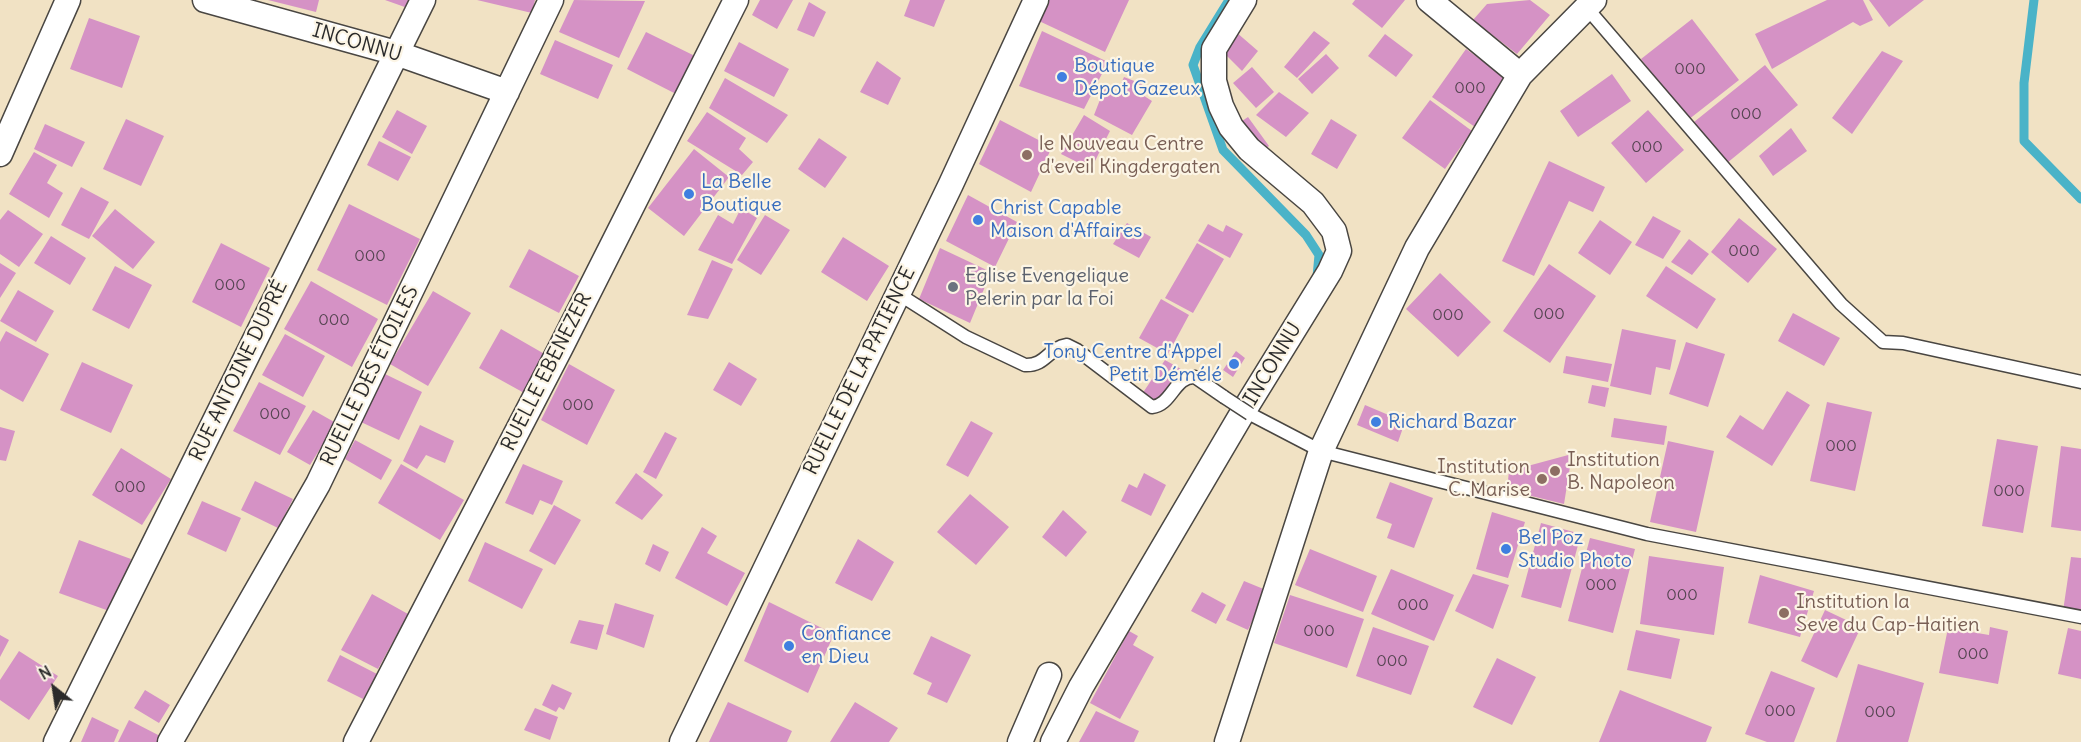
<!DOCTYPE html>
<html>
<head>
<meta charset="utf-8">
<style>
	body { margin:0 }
	#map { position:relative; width:2081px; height:742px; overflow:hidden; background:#f1e2c4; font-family:Delius,sans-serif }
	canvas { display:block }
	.north { position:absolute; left:24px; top:658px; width:60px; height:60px; -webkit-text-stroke:4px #fcf5e5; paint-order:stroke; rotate:330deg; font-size:16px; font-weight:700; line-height:24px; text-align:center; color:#2b2b2b }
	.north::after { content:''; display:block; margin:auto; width:21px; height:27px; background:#2b2b2b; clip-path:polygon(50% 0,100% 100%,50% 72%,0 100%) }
</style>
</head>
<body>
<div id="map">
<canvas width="2081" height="742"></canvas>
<div class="north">N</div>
</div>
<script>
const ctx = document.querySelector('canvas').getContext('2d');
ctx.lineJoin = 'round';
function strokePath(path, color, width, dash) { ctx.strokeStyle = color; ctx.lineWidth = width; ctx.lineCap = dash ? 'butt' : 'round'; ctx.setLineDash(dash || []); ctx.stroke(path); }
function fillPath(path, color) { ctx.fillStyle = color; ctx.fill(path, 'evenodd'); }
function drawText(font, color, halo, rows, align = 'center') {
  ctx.font = font + ' Delius,sans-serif'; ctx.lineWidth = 4.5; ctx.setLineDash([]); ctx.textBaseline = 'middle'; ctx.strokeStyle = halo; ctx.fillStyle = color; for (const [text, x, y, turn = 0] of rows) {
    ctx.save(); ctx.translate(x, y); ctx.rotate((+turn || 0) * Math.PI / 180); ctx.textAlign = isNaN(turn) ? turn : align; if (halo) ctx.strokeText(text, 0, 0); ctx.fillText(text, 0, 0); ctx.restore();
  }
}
strokePath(new Path2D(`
	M1229,0L1200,47L1193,65L1223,150L1306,235L1319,255L1317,277
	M2034,0L2024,83V141L2081,199`), '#4ab3c8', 9);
fillPath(new Path2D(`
	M268,0H319L316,12Z
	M385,0H420L416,11Z
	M477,0H535L532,13Z
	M574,0L645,1L619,58L559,32Z
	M760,0H793L777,29L752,15Z
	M910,0H945L934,27L904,16Z
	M1049,0H1129L1105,52L1039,21Z
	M1355,0H1405L1382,28L1352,4Z
	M1530,0L1550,15L1517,54L1473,20L1487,4Z
	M1827,0H1863L1873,20L1860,26L1853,22L1772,69L1755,34Z
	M1869,0H1924L1889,27Z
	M809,2L826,12L814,37L797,30Z
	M89,18L140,36L122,88L70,69Z
	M1692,19L1739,80L1688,120L1641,59Z
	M1042,31L1108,62L1084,109L1019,86Z
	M1314,31L1330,43L1297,78L1284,67Z
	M646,32L697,57L678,95L627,69Z
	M1236,32L1258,51L1242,71L1224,53Z
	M1385,34L1413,55L1396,77L1368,56Z
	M555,40L613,65L598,99L540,74Z
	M739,42L789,69L774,97L724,71Z
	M1466,49L1508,79L1475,127L1432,97Z
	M1882,51L1903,61L1852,134L1832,118Z
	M1326,54L1339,68L1312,94L1298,79Z
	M877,61L901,78L888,105L860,92Z
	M1765,65L1798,105L1727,163L1694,122Z
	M1252,67L1274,92L1256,108L1233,83Z
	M1612,74L1631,101L1578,137L1560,111Z
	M1124,77L1142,84L1138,92L1152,101L1132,135L1094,115L1105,87L1117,93Z
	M725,78L788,115L767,143L709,108Z
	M1279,92L1309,113L1286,137L1256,115Z
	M1430,100L1472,131L1445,169L1402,138Z
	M397,110L427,126L412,154L382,137Z
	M1648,110L1684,150L1646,183L1611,143Z
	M707,112L746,138L739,149L753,162L742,175L687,141Z
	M1084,115L1110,131L1091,169L1061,154Z
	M1248,117L1269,146L1258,154L1236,125Z
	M126,119L164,136L141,186L103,169Z
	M1331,119L1357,135L1337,169L1311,154Z
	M1000,120L1052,147L1031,192L979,164Z
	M45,124L85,142L72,167L34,149Z
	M1791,128L1807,151L1773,176L1759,156Z
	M819,138L847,157L825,188L798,169Z
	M379,141L411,157L398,181L367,165Z
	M694,149L729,177L684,236L648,208Z
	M34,152L57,165L47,183L63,193L49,218L9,194Z
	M1549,161L1605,187L1593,212L1569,201L1534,276L1502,261Z
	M81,187L109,202L89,239L61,225Z
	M968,195L1017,222L995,267L946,241Z
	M349,204L420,239L387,305L317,270Z
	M741,208L757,218L732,264L698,250L718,215L733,224Z
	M115,209L155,242L133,269L92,236Z
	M8,210L43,234L19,267L0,254V220Z
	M765,215L790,230L761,275L737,260Z
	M1653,216L1681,231L1663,259L1635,245Z
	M1739,218L1777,249L1748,283L1711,252Z
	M1600,220L1632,242L1610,275L1578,253Z
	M1127,223L1151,237L1139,258L1113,244Z
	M1208,224L1223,232L1226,225L1243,234L1230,258L1198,241Z
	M51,236L86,258L70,285L34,263Z
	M843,237L889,266L867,301L821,272Z
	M1689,239L1709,254L1692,275L1671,262Z
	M221,243L270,268L241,327L192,302Z
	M1197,243L1224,259L1193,313L1165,298Z
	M940,248L991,272L970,323L919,299Z
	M529,249L579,276L559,313L509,287Z
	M712,260L733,269L708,319L687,315Z
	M0,263L16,273L0,298Z
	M1549,264L1596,296L1550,363L1503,331Z
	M115,266L152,285L129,329L92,310Z
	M1666,266L1716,299L1697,329L1646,296Z
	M1440,273L1491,322L1458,357L1406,309Z
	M311,281L378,319L352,367L284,329Z
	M18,290L54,311L36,342L0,321Z
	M433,291L471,313L428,386L390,364Z
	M1161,299L1189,315L1168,354L1139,338Z
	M1793,313L1840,338L1824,366L1778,341Z
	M501,329L548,356L526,394L479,368Z
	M1622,329L1676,340L1670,370L1656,367L1651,395L1610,386Z
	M6,331L49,354L23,402L0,389V342Z
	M285,334L325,356L303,397L262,375Z
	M1686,342L1725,354L1708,407L1669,394Z
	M1236,351L1245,358L1233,377L1223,370Z
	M1566,356L1612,364L1608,382L1563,373Z
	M1165,360L1181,369L1157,403L1142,394Z
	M82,362L133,385L111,433L60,410Z
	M729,362L757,379L741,406L713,390Z
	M569,364L615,390L587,445L541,420Z
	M385,374L422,392L399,440L361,422Z
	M259,382L306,406L280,455L233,431Z
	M1592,385L1609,388L1605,407L1588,403Z
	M1787,391L1810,405L1772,466L1726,437L1740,415L1763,430Z
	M1827,402L1872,412L1855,491L1810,481Z
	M1365,405L1405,422L1398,442L1357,425Z
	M313,410L336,423L310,465L287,452Z
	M1614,418L1667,426L1664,445L1611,437Z
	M971,421L993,433L968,477L946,465Z
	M420,425L454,441L445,463L426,455L417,469L403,461Z
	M0,427L15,431L6,461L0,460Z
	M665,432L677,438L656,479L643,472Z
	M1997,439L2038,446L2023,533L1982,526Z
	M355,440L392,460L381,480L345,459Z
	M1668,441L1714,451L1696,532L1650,522Z
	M2061,446L2081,449V531L2051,527Z
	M121,448L171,479L142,525L92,495Z
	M1572,454L1564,504L1507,490L1509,471Z
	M401,464L464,500L440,540L378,503Z
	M523,464L563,481L552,505L540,500L533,515L505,503Z
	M636,473L663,495L642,520L615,503Z
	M1144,473L1166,485L1151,516L1121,501L1129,484L1137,488Z
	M255,481L293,499L278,528L241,510Z
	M1390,482L1433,498L1414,548L1387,538L1392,524L1376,518Z
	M970,494L1009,527L976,565L937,532Z
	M202,501L241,518L226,552L187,534Z
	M554,505L581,520L555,565L529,551Z
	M1063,510L1087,532L1066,557L1042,537Z
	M1492,512L1525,522L1508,578L1476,569Z
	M1541,523L1581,534L1561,608L1521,597Z
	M702,527L717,536L707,553L745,573L727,606L675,578Z
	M1590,538L1635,549L1613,633L1568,621Z
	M858,539L894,562L872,601L835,583Z
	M79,540L131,559L112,612L59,593Z
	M485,542L543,569L522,609L468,581Z
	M653,544L669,552L660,572L645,564Z
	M1310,549L1377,576L1363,612L1295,585Z
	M1649,556L1724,567L1714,635L1640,624Z
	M2071,557L2081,558V614L2063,611Z
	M1391,569L1454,595L1434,641L1371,614Z
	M1473,574L1509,585L1493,629L1455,611Z
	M1760,575L1814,591L1800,637L1748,623Z
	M1244,581L1266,590L1248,630L1226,620Z
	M1202,592L1226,605L1216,624L1191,611Z
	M372,594L408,614L378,669L341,650Z
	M1290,595L1364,619L1347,668L1274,643Z
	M769,602L834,634L808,693L744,661Z
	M615,603L654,615L644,648L606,634Z
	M1825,610L1861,627L1837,678L1801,661Z
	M579,620L604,625L597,650L570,643Z
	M1373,627L1429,646L1411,695L1356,676Z
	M1990,627L2008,631L1998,684L1939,673L1948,628L1989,635Z
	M2068,628L2081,631V679L2058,674Z
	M1636,630L1680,639L1671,679L1627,670Z
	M1129,631L1138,636L1133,645L1154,657L1120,719L1090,703Z
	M0,635L9,640L0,657Z
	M931,636L971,655L947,703L927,694L932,683L913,674Z
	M19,651L58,676L29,720L0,700V680Z
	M340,655L377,674L363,699L327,681Z
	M1497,658L1536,677L1512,725L1473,707Z
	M1858,664L1924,683L1908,742H1836Z
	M1771,671L1815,688L1794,742H1767L1745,734Z
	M552,684L572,693L564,710L559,707L556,712L542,705Z
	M145,690L170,705L159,723L134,708Z
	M1620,690L1712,727L1706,742H1599Z
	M728,702L792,731L787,742H709Z
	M855,702L898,728L889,742H830Z
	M535,708L558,717L550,740L524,730Z
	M1096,711L1139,731L1134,742H1079Z
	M92,717L119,730L114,742H81Z
	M129,720L162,737L160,742H118Z`), '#d592c5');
const service = new Path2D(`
	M1586,7L1841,304L1883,342L1903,343L2081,382
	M897,293L966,337L1025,365C1046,366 1048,348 1067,345L1077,350L1152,407C1172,405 1174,376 1195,377L1224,397
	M1250,414L1321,451L1647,534L2081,617`);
const minor = new Path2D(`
	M205,0L396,53L507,92
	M1429,0L1520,75
	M0,154L68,0
	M56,742L423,0
	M170,742L318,484L551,0
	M356,742L561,347L736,0
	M682,742L951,184L1036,0
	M1020,742L1049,675
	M1053,742L1081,687L1240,417L1330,271L1339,251L1334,231L1313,203L1249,149L1231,127L1221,106L1214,81V49L1244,0
	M1227,742L1321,451L1417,248L1520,75L1594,0`);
strokePath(service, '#494642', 15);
strokePath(minor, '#494642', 27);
strokePath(service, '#fff', 12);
strokePath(minor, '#fff', 24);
const serviceBridge = new Path2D(`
	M1224,397L1250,414`);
strokePath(serviceBridge, '#494642', 15, []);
strokePath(serviceBridge, '#fff', 12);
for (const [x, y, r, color] of [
	[1062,77,6,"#3f7fe0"],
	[1027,155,6,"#8d6e63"],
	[689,194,6,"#3f7fe0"],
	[978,220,6,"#3f7fe0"],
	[953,287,6,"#6b7280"],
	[1234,364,6,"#3f7fe0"],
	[1376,422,6,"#3f7fe0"],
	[1555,471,6,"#8d6e63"],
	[1542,479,6,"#8d6e63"],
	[1506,549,6,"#3f7fe0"],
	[1784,613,6,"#8d6e63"],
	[789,646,6,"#3f7fe0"]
]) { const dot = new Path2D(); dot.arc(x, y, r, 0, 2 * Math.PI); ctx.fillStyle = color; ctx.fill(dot); strokePath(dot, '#fcf5e5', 2); }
drawText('16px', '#564552', null, [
	["000",1690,69],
	["000",1470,88],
	["000",1746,114],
	["000",1647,147],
	["000",1744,251],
	["000",370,256],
	["000",230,285],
	["000",1549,314],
	["000",1448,315],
	["000",334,320],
	["000",578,405],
	["000",275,414],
	["000",1841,446],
	["000",130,487],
	["000",2009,491],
	["000",1601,585],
	["000",1682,595],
	["000",1413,605],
	["000",1319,631],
	["000",1973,654],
	["000",1392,661],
	["000",1780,711],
	["000",1880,712]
]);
drawText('20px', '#2b2b2b', '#fcf5e5', [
	["INCONNU",357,43,16],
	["INCONNU",1273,364,-59],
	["RUE ANTOINE DUPRÉ",239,371,-64],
	["RUELLE DE LA PATIENCE",860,371,-64],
	["RUELLE EBENEZER",547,372,-63],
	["RUELLE DES ÉTOILES",370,376,-64]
]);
drawText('20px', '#366cbe', '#fcf5e5', [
	["Boutique",1074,66],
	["Dépot Gazeux",1074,89],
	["La Belle",701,182],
	["Boutique",701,205],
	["Christ Capable",990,208],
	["Maison d'Affaires",990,231],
	["Tony Centre d'Appel",1222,352,"right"],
	["Petit Démélé",1222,375,"right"],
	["Richard Bazar",1388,422],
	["Bel Poz",1518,538],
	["Studio Photo",1518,561],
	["Confiance",801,634],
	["en Dieu",801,657]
], 'left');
drawText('20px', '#785e54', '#fcf5e5', [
	["le Nouveau Centre",1039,144],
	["d'eveil Kingdergaten",1039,167],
	["Institution",1567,460],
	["B. Napoleon",1567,483],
	["Institution",1530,467,"right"],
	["C. Marise",1530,490,"right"],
	["Institution la",1796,602],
	["Seve du Cap-Haitien",1796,625]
], 'left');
drawText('20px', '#5b616d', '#fcf5e5', [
	["Eglise Evengelique",965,276],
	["Pelerin par la Foi",965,299]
], 'left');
</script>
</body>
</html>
